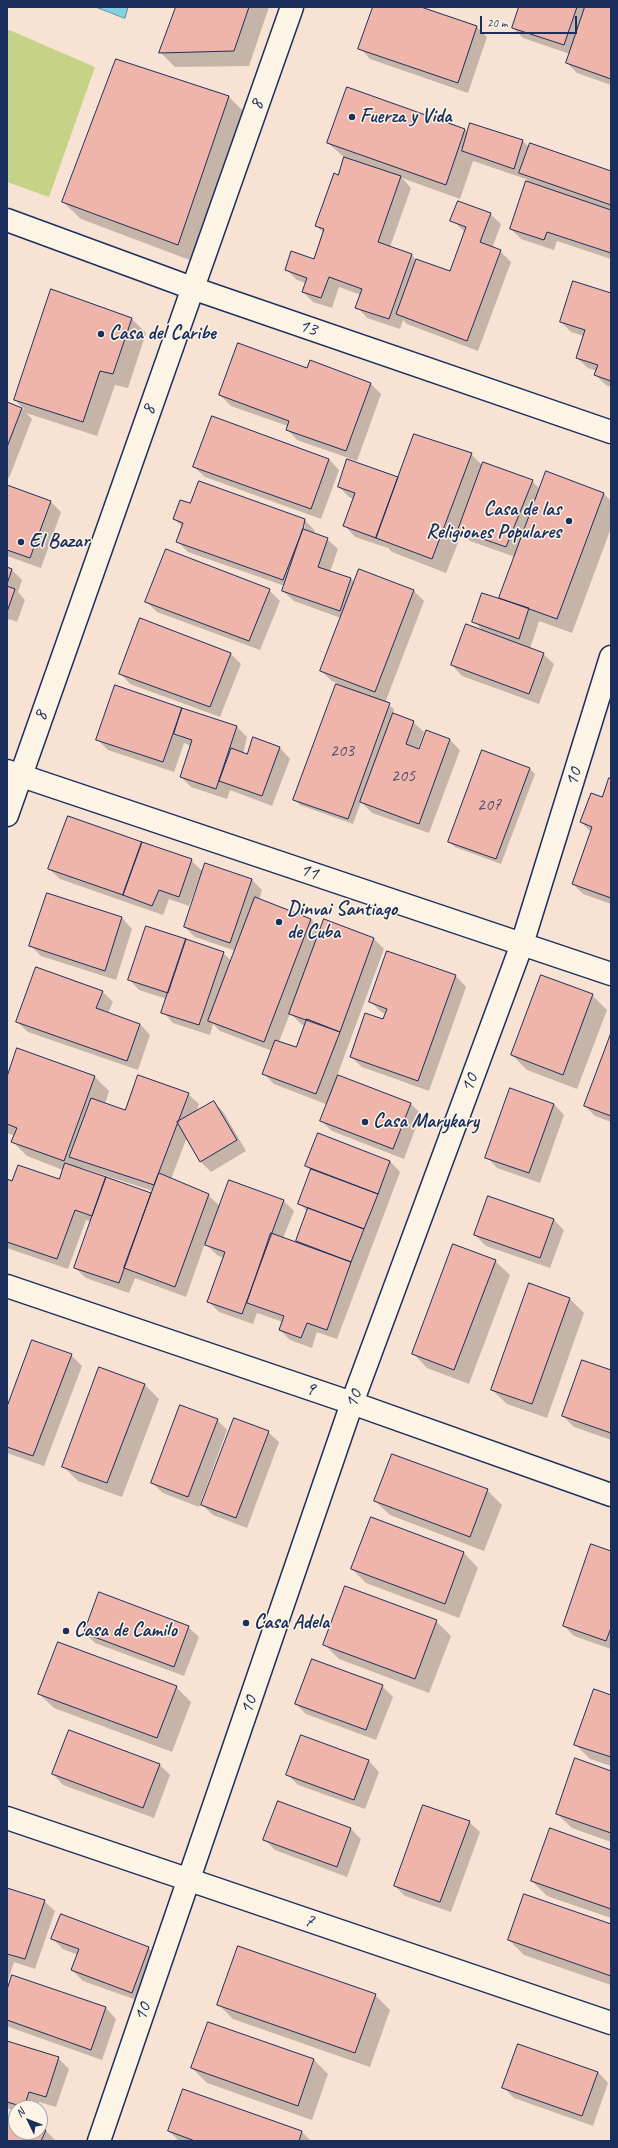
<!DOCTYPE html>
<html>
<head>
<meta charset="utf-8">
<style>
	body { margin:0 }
	#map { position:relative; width:618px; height:2148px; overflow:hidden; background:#f8e2d3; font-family:Caveat,sans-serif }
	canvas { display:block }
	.frame { position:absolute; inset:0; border:8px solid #1b2f5e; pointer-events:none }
	.north { position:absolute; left:8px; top:2100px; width:40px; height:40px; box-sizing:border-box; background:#fcf5e5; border:1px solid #a2a6af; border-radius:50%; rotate:313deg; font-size:11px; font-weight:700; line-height:16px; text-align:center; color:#1b2f5e }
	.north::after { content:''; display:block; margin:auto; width:14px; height:18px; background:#1b2f5e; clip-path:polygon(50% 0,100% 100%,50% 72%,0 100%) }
	.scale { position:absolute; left:480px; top:16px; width:97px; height:18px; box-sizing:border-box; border:2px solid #1b2f5e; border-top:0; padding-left:5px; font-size:12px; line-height:14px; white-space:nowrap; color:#1b2f5e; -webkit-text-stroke:3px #fcf5e5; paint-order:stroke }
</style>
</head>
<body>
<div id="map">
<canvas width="618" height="2148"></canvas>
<div class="frame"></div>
<div class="north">N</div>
<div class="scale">20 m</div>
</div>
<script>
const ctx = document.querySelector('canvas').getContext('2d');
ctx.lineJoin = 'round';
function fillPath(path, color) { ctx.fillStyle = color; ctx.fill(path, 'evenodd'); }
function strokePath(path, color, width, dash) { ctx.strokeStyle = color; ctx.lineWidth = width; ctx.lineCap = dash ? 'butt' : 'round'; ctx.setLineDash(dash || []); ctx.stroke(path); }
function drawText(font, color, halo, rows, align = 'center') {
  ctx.font = font + ' Caveat,sans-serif'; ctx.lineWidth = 3; ctx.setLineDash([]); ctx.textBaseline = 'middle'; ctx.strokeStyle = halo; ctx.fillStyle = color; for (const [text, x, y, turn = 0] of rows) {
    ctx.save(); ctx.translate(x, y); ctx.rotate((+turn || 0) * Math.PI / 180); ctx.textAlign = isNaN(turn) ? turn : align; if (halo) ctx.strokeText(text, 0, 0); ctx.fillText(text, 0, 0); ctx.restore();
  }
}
fillPath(new Path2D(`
	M7,29L95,67L49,197L7,182Z`), '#c6d387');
const water = new Path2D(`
	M96,7H128L125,18Z`);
fillPath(water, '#83d2e0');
strokePath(water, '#5991ac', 1);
fillPath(new Path2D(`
	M177,7H269L249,66L175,67L160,52Z
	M374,7H418L477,27L487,37L468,93L370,59L360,48Z
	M520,7H611V85L577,73L567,63L570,54L523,38L513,28Z
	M347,88L465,130L468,133L471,124L523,141L529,147L611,172V259L557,241L554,250L521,239L511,229L531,184L526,179L473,161L460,199L402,178L411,188L390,247L412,255L417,261L450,272L465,232L452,220L490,214L501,224L492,248L500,251L511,262L478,351L407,324L403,320L400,329L367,318L357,307L361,295L339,287L332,308L313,302L303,292L306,283L297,280L286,269L314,260L324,233L316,226L345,158L328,143Z
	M229,97L246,114L195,262L81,219L63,202Z
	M52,290L132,319L146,333L128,388L115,385L97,436L26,413L32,419L9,478H7V403L25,410L15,400Z
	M611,294V387L606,385L595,375L597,371L588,368L577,358L584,336L571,332L561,322Z
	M311,362L371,384L381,394L357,461L297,440L287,429L288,426L231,406L220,395L308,369Z
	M212,417L329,459L339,470L321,519L205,477L194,467Z
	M471,454L483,466L532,481L540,489L604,494L611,501V528L572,633L539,621L530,649L543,654L554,664L539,704L462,676L452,665L484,632L474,621L503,601L500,597L515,557L470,541L462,533L446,573L392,552L388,548L355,537L345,526L354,499L349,497L339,487L397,477L399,479Z
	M7,486L51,502L61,512L41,568L7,556Z
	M191,505L305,520L315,531L314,534L327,539L338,549L330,572L351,579L355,583L360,570L414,591L424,601L385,703L394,709L393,714L413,722L424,732L418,749L450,740L460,750L429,833L372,813L361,802L353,824L300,805L294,799L337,683L332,681L321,671L341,618L294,601L283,591L285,586L188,552L177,541L183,527L174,519ZM303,525H305L303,534H301Z
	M7,568L11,569L22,580L18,592L25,600L17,622L9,619L7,623Z
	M269,590L280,601L260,650L157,612L146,601Z
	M230,653L241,664L220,717L130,684L120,673Z
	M115,686L237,727L247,737L243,754L247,755L254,738L280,748L290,759L272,806L230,790L227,799L191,787L181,777L191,746L184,743L174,772L108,750L98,740Z
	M530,769L535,774L501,864L455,847L449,842Z
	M611,779V904L583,894L573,884L591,832L581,822L602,798Z
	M191,860L203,872L206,865L252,880L262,890L259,900L311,919L321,930L374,939L384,949L337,1076L411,1104L421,1114L404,1159L332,1131L321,1121L328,1105L274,1084L264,1074L272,1051L220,1031L213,1024L210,1035L173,1023L163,1012L167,999L139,990L129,979L223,953L232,961L236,951L195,937L185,927L202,876H200L189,906L169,899L163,915L60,879L49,869ZM290,1013L301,1024L305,1026L296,1048L279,1042Z
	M47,894L122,918L132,929L116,980L41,956L30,945Z
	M388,953L456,976L466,987L429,1091L362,1067L351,1057L384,1020L386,1014L381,1012L371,1002Z
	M102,991L113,1002L108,1013L140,1024L150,1035L138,1070L28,1032L17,1022Z
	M592,995L607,1010L577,1089L527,1070L512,1055Z
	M611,1036V1122L595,1116L585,1106Z
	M95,1077L109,1091L105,1104L126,1111L188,1094L199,1104L196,1113L214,1102L224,1113L246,1151L211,1172L201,1162L187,1137L171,1179L208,1195L220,1206L284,1201L294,1211L283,1238L296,1243L308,1212L299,1203L311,1171L306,1166L390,1161L400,1172L337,1339L317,1332L312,1348L290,1340L280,1330L283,1322L257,1313L253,1324L219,1312L208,1301L224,1258L217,1255L205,1243L186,1297L135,1278L129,1293L86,1278L75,1268L92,1222L86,1220L68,1269L7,1248V1181L12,1182L59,1180L63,1170L27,1156L13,1142L15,1136L7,1133V1080ZM82,1168L153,1191L152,1194L81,1170Z
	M554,1104L564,1115L540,1183L497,1168L487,1157Z
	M553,1219L564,1230L550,1268L486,1246L475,1235Z
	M495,1261L510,1275L469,1384L427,1368L413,1353Z
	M569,1298L584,1313L547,1418L507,1404L492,1390Z
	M71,1355L82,1366L44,1466L7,1453V1410Z
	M611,1372V1440L574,1427L563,1416Z
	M144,1384L159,1399L122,1497L78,1481L63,1466Z
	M217,1420L227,1430L199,1507L163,1493L152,1483Z
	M268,1432L279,1442L247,1528L213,1515L202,1505Z
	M487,1490L502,1505L484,1551L390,1515L375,1501Z
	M611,1552V1649L574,1636L564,1626Z
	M464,1553L478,1568L459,1618L366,1583L352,1569Z
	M436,1621L451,1636L429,1693L339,1659L324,1644Z
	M188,1627L199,1637L184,1676L95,1643L85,1633Z
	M382,1686L393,1697L376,1740L306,1714L296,1704Z
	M176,1687L191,1702L172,1752L54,1708L39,1694Z
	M611,1696V1766L590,1759L575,1744Z
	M302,1736L369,1761L379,1772L365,1809L298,1785L287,1774Z
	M160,1765L170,1775L154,1818L63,1785L53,1774Z
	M611,1772V1842L572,1828L557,1814Z
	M469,1822L480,1832L451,1912L405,1896L395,1886Z
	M351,1829L361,1839L347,1877L275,1850L265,1840Z
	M611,1851V1918L547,1896L532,1881Z
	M7,1889L44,1901L55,1911L35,1969L14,1962L7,1984Z
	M611,1926V1985L524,1955L509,1940Z
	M53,1939L148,1948L159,1958L142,2002L83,1981L72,1970L78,1955L63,1949Z
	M7,1993L106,2008L116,2019L102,2060L9,2027L7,2025Z
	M375,1995L390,2010L370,2067L233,2019L218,2004Z
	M7,2042L58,2058L69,2069L56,2107L39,2102L37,2108H16V2111L7,2108Z
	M314,2060L328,2074L312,2120L207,2083L192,2068Z
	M598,2072L608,2083L593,2126L514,2098L504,2088Z
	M7,2117L16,2120V2132H40V2129L45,2130L56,2141H7Z
	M169,2131L302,2132L311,2141H300V2139L297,2141H179Z`), '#0003');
const building = new Path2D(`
	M176,7H249L234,51L159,53Z
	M373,7H421L477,26L458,83L358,49Z
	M519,7H577L564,45L512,28Z
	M585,7H611V79L566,63Z
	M116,59L229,96L178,245L62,202Z
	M347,87L465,129L446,185L327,143Z
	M470,123L523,140L514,169L462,151Z
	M530,143L611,171V205L519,173Z
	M344,157L401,176L378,242L412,254L389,319L355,308L362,289L329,277L321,298L302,292L307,278L285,270L291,251L314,259L324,229L315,226L334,173L338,175Z
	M526,181L611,210V253L547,232L544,240L510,229Z
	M458,201L491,213L480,242L501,250L467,341L396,314L416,259L450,271L466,227L450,221Z
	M573,281L611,293V381L594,375L598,365L576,358L585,330L560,322Z
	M51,289L132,318L113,374L100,371L83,422L14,400Z
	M238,343L307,368L310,360L371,383L346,451L286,430L289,421L219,395Z
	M7,402L22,408L7,447Z
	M212,416L329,459L311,509L193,467Z
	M414,434L472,453L432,559L376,538Z
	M347,459L398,477L376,538L343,526L355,493L338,487Z
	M483,462L533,480L506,547L458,530Z
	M546,471L604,493L557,619L499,598Z
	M199,481L305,519L303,529L283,580L176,542L183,523L173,519L180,500L190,503Z
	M7,485L51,501L30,558L7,550Z
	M303,529L328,538L318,567L351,578L340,611L282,591Z
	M166,549L270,589L249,641L145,602Z
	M7,567L12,569L7,584Z
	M359,569L414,590L375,692L320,671Z
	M7,586L15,589L7,612Z
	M482,593L529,608L519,639L472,622Z
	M140,618L231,653L210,707L119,674Z
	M466,624L544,653L529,694L451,665Z
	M336,684L390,703L348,819L293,800Z
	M115,685L182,708L163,762L96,740Z
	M182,708L237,726L216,789L180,777L192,740L174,734Z
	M393,713L414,721L406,744L419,749L426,730L450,739L419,824L360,802Z
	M253,737L280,747L262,796L219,781L231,748L247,754Z
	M482,750L530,768L496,859L448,842Z
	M609,778H611V898L572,884L592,827L580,822L591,793L602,797Z
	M68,816L142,842L123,895L48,869Z
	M142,842L192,859L179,897L159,890L152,906L123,895Z
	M205,863L252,879L230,943L184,927Z
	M47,893L122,917L105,971L29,946Z
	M255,897L311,919L264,1042L208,1021Z
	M324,919L374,938L340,1032L289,1014Z
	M146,926L186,939L168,993L128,980Z
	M186,939L224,952L199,1025L161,1013Z
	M387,951L456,975L418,1081L350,1057L365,1013L383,1019L387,1009L369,1002Z
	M36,967L103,991L96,1008L140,1024L127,1061L16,1022Z
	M541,975L593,994L563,1075L511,1055Z
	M307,1019L340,1032L316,1094L262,1074L275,1040L296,1047Z
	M611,1033V1116L584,1106Z
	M17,1048L95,1076L64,1161L11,1142L17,1128L7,1124V1077Z
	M138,1075L189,1093L154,1185L69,1157L91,1098L125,1110Z
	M338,1075L411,1103L393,1149L320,1121Z
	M510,1088L554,1104L529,1173L485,1158Z
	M214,1101L237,1140L200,1162L177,1122Z
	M318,1133L390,1161L378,1194L305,1166Z
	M65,1163L106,1177L92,1216L75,1210L57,1259L7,1242V1179L12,1181L18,1165L59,1179Z
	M311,1169L378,1194L364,1229L298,1204Z
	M159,1173L209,1194L175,1287L124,1268Z
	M106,1177L151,1193L119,1283L74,1268Z
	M229,1180L284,1200L242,1314L207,1302L225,1252L205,1245Z
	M488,1196L554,1219L540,1258L474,1235Z
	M308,1208L364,1229L351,1262L296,1241Z
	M271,1233L351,1262L327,1330L307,1323L301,1338L279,1330L284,1316L247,1303Z
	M453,1244L496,1260L454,1370L412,1354Z
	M529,1283L570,1298L532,1404L491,1390Z
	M32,1340L72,1354L33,1456L7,1447V1407Z
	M582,1360L611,1370V1433L562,1416Z
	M99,1367L145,1384L107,1483L62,1467Z
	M180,1405L218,1419L188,1497L151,1483Z
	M234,1418L269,1431L236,1518L201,1505Z
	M392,1454L488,1489L470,1537L374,1501Z
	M371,1517L464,1552L445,1604L351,1569Z
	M591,1544L611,1551V1628L606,1641L563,1626Z
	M345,1586L437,1620L415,1679L323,1645Z
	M99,1592L189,1626L174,1667L84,1633Z
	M58,1642L177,1686L157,1738L38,1694Z
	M312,1659L383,1685L366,1730L295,1704Z
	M594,1689L611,1695V1757L574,1745Z
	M69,1730L160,1764L143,1808L52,1774Z
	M301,1735L369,1760L354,1800L286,1775Z
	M575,1758L611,1771V1833L556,1814Z
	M278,1801L351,1828L337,1867L263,1840Z
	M423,1805L470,1821L440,1902L394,1886Z
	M550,1828L611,1850V1909L531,1881Z
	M7,1888L45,1900L25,1959L7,1954Z
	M524,1894L611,1924V1976L508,1940Z
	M61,1914L149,1947L132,1993L71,1970L79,1949L51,1939Z
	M238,1946L376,1994L355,2053L217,2005Z
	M12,1975L106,2007L91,2050L7,2020V1990Z
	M208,2022L314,2059L298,2106L191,2068Z
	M7,2041L59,2057L46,2097L29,2092L24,2107L7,2102Z
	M518,2044L598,2072L582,2116L502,2088Z
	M183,2089L302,2131L299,2141H195L168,2131Z
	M7,2116L16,2119V2132H40V2128L46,2130L41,2141H7Z`);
fillPath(building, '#efb4aa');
strokePath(building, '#1b2f5e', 1);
const minor = new Path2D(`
	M7,220L192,288L611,432
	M7,771L611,974
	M7,815L292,7
	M7,1286L352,1403L611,1495
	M7,1818L611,2023
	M99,2141L352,1403L522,944L611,657`);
strokePath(minor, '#1b2f5e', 25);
strokePath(minor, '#fcf5e5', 22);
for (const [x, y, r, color] of [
	[352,117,4,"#1b2f5e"],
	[101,334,4,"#1b2f5e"],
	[569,521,4,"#1b2f5e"],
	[21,542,4,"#1b2f5e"],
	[279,922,4,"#1b2f5e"],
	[365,1122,4,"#1b2f5e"],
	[246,1623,4,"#1b2f5e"],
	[66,1631,4,"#1b2f5e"]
]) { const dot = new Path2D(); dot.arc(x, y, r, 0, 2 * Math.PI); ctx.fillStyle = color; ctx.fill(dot); strokePath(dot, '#fcf5e5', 1.5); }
drawText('18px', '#505071', null, [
	["203",342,751],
	["205",403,776],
	["207",489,805]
]);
drawText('20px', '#1b2f5e', '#fcf5e5', [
	["8",257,105,-70],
	["13",308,328,19],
	["8",149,410,-71],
	["8",41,716,-71],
	["10",574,777,-73],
	["11",309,872,19],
	["10",470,1083,-70],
	["9",310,1389,19],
	["10",354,1399,-70],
	["10",249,1705,-71],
	["7",309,1921,19],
	["10",143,2012,-71]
]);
drawText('bold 20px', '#1b2f5e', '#fcf5e5', [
	["Fuerza y Vida",360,117],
	["Casa del Caribe",109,334],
	["Casa de las",561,510,"right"],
	["Religiones Populares",561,533,"right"],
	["El Bazar",29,542],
	["Dinvai Santiago",287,910],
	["de Cuba",287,933],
	["Casa Marykary",373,1122],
	["Casa Adela",254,1623],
	["Casa de Camilo",74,1631]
], 'left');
</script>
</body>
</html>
